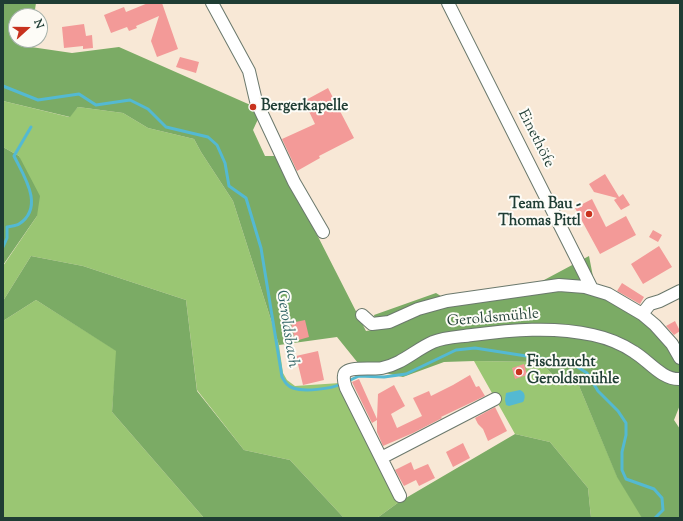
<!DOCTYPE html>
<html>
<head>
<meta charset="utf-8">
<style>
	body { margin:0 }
	#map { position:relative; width:683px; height:521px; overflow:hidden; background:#f8e8d6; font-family:"Sorts Mill Goudy",serif }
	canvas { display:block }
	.frame { position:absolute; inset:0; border:4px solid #1f3d34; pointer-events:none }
	.north { position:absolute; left:8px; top:8px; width:40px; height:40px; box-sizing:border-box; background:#fdfcf7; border:1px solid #a4b0a9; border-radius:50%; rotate:69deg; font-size:11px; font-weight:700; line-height:16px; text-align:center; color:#1f3d34 }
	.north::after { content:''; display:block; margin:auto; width:14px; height:18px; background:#c8321e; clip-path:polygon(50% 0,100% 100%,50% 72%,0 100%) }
</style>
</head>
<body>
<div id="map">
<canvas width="683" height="521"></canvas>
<div class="frame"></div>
<div class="north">N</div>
</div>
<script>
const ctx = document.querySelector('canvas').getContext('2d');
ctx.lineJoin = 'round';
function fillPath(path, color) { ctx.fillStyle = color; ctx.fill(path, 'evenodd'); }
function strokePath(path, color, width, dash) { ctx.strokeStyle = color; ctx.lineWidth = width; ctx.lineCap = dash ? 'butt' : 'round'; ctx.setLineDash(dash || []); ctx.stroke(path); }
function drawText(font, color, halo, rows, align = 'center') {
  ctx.font = font + ' "Sorts Mill Goudy",serif'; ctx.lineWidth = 4; ctx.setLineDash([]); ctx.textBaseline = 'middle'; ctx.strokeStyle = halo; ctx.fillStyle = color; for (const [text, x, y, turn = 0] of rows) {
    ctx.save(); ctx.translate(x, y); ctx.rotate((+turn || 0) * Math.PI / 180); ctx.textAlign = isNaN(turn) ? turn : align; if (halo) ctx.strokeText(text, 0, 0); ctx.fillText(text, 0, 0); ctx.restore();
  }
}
fillPath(new Path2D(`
	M3,101L69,117L78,107L123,113L148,128L194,139L201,152L233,201L279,345L283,373L287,380L295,386L340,383L399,502L377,518H344L290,460L244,450L197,390L186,300L83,266L31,256L3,301V266L37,216L19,156L3,147Z
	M36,300L117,351L112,412L204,518H3V321Z
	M474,361L540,362L554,376L577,381L617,476L643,518H591L588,488L550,442L515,434Z`), '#9ac673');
fillPath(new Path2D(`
	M3,3H36L34,16H16V40H32L31,47L72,53L119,47L255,107L259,117L253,130L265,156H277L366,331L377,329L374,315L436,293L444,298L531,287L589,256L595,287L640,318L680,362V405L674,420L680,429V518H642L617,477L577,381L554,376L540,362L474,361L444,362L403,377L362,368L337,337L279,345L233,201L201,152L194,139L148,128L123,113L78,107L70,117L3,101Z
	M3,147L19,156L40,196L37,216L3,265Z
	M31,256L83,266L186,300L197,391L244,450L290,460L344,518H204L112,412L116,351L36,300L3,321V301Z
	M515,434L550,442L588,488L591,518H377L399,502Z`), '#7bab65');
fillPath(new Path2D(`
	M520,390C525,392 526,397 523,402L509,406L506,405L505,400L506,393Z`), '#54b9d2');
strokePath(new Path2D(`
	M3,86L38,100L79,94L96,105L130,100L148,109L166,127L208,137L217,145L225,163L229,186L246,198L261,248L282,377C285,382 287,386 293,388C304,392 331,389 341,384
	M3,247L7,238V227C10,226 16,226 19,224C45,207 24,176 14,156L31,127
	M346,382L359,376L384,377L406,374L456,350L475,348L571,363L587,373L598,391L618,411L626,423V435L622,452V470L626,479L654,489L662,498L663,510L655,518`), '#54b9d2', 3);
fillPath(new Path2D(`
	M148,3H162L178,49L157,57L151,41L159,16L136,26L137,28L129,31L127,27L111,33L104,15L124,7L126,12Z
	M84,24L86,36L92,35L93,48L83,49V46L64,48L62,27Z
	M180,57L199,62L196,73L176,67Z
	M328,88L354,138L319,156L320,158L297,171L282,139L315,124L304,101Z
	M605,174L619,197L623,194L630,205L621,210L614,200L617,198L594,192L589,184Z
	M592,199L606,227L626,216L636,235L600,254L575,208Z
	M653,230L662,235L658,242L649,237Z
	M659,246L672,267L643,284L631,264Z
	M622,283L644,297L640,304L617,291Z
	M305,320L309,337L295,341L291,323Z
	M675,321L680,331L674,335L666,326Z
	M318,351L324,380L303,385L296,356Z
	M524,364L527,375L515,379L512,368Z
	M470,375L476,387L479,386L485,396L441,417L442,418L413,433L383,446L377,432V420L372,423L352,382L359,379L377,419L378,394L394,385L405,406L391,414L397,428L422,416L413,398L429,391L431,396L453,385Z
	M495,407L507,431L488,441L483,429L478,424L475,418Z
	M463,443L470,458L453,467L446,452Z
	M411,462L414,470L428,464L435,478L419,486L416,480L404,486L395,470Z`), '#f39a98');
const minor = new Path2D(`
	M212,3L249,71L256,101L294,182L323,232
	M448,3L592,289
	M642,314L650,304L660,301L680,291
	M362,315L372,324L389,322L418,309L447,301L559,285L585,287L608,294L642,314L655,325L672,344L680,358
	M381,458L495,399
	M400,496L346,388C345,385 343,380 344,376C344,365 373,370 382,368C402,364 415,350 433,342C445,337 459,337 472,335C511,330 553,326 593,335C607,338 622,344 634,352C649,361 662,380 680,379`);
strokePath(minor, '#6b796d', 14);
strokePath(minor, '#fff', 12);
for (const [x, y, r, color] of [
	[253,107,4,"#c8321e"],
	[589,214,4,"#c8321e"],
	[519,372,4,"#c8321e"]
]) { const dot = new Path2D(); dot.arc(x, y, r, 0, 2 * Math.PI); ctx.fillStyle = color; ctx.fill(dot); strokePath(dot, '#fdfcf7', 1.5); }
drawText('bold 15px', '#1f3d34', '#fdfcf7', [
	["Bergerkapelle",261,107],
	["Team Bau -",581,205,"right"],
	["Thomas Pittl",581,222,"right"],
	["Fischzucht",527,363],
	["Geroldsmühle",527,380]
], 'left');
drawText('15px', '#1f3d34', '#fdfcf7', [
	["Einethöfe",535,139,63],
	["Geroldsmühle",493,319,-5]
]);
drawText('italic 16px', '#2f6263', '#fdfcf7', [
	["Geroldsbach",286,329,81]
]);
</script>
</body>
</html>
